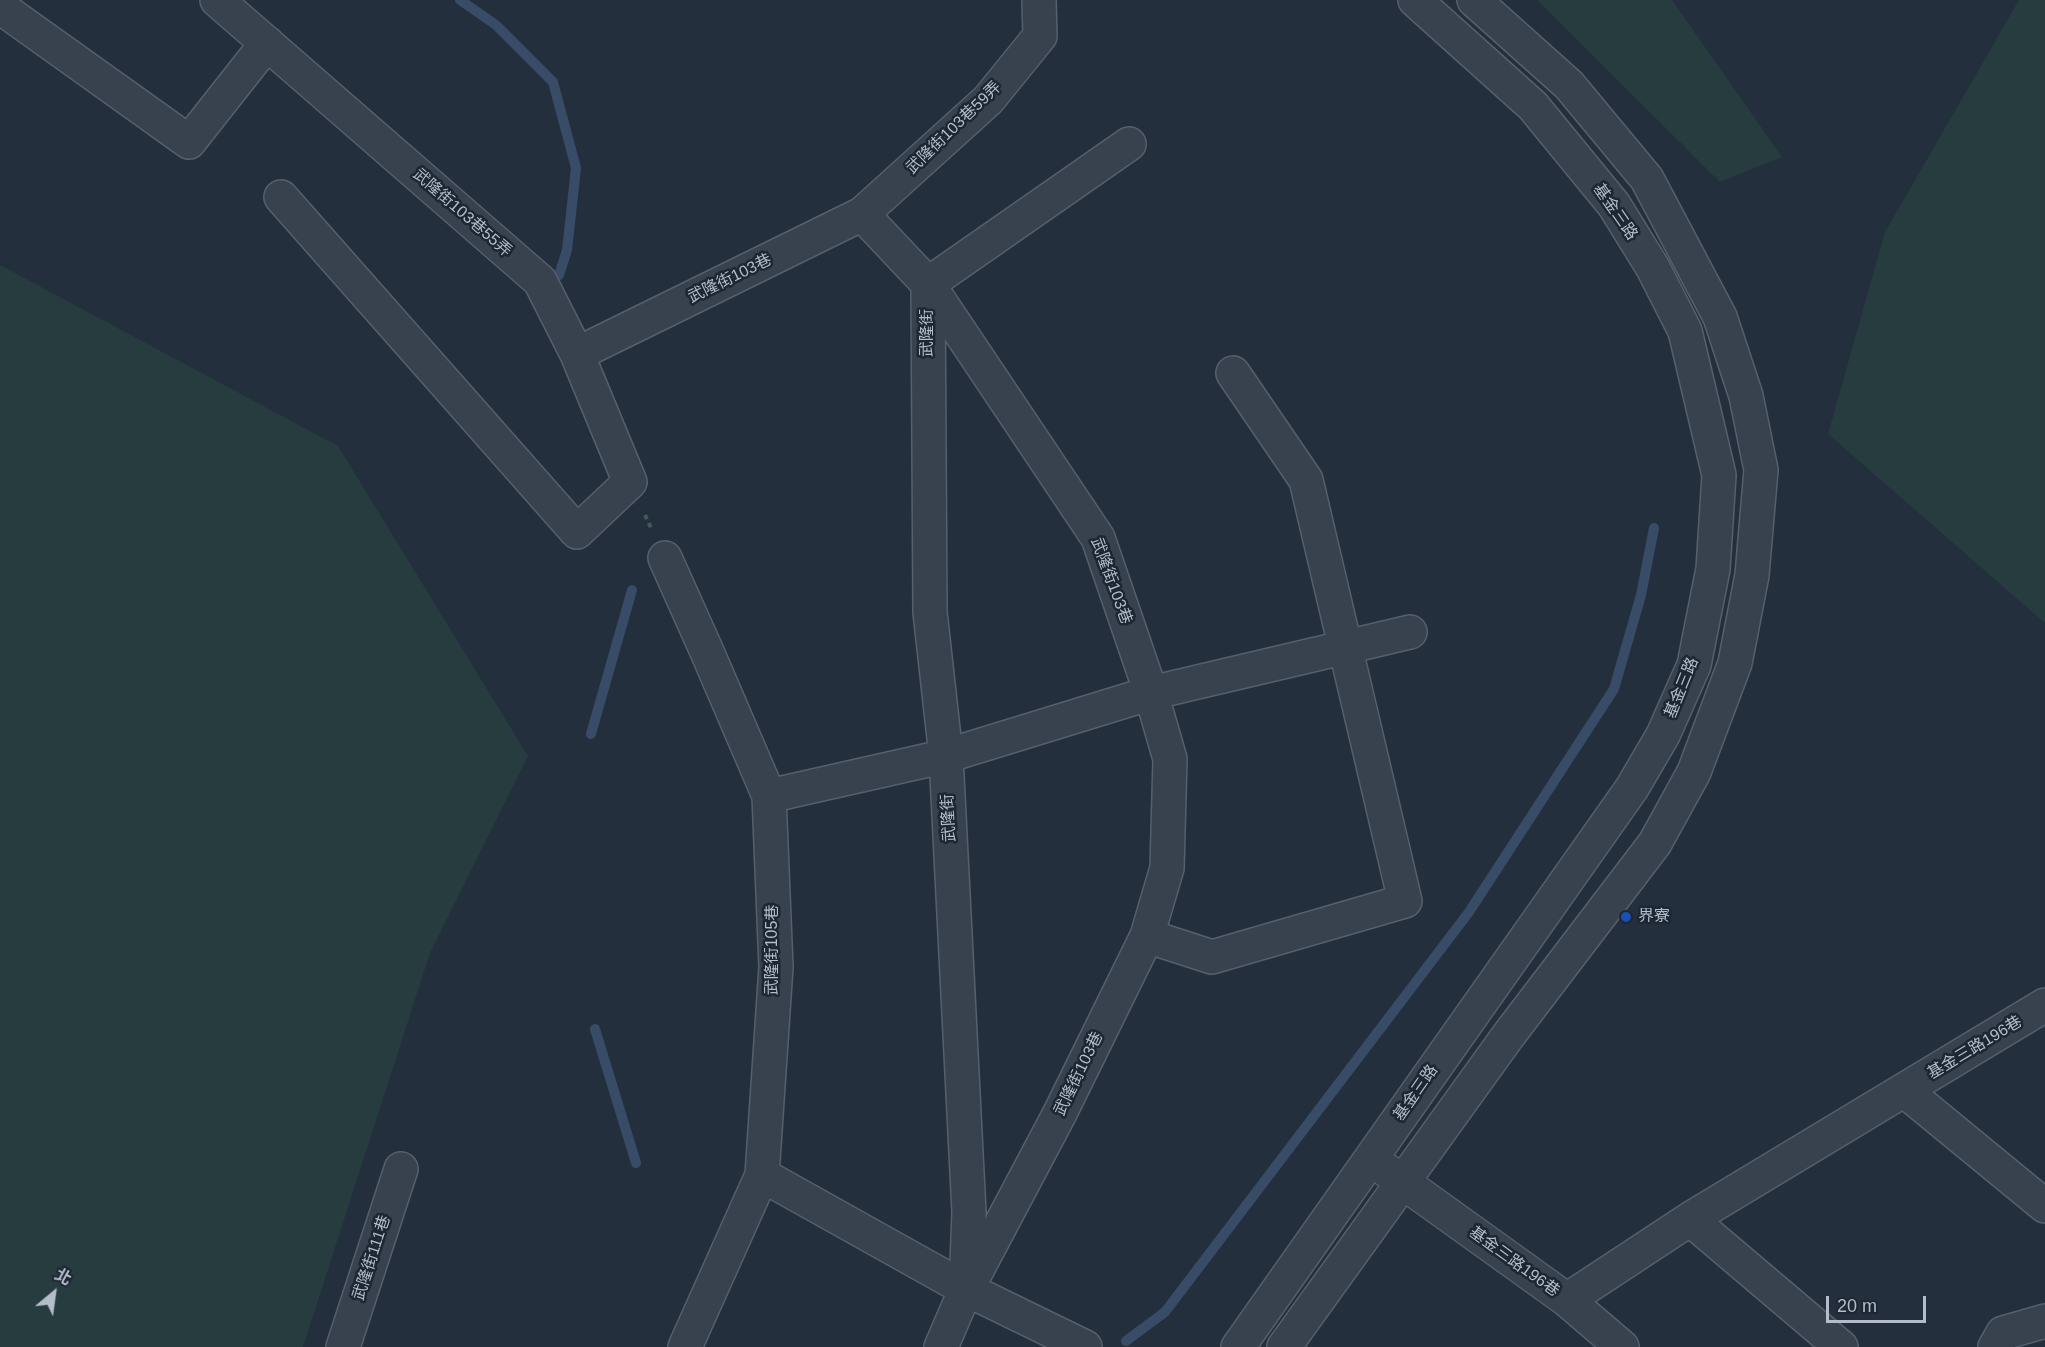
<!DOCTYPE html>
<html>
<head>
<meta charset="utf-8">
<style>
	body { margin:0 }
	#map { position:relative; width:2045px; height:1347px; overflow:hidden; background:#242f3e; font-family:Arial,"Noto Sans TC",sans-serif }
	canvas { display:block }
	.north { position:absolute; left:24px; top:1263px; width:60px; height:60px; -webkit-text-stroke:4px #1d2633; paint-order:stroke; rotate:29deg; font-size:16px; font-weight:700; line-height:24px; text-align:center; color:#b4bcc9 }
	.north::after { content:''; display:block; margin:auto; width:21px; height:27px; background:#b4bcc9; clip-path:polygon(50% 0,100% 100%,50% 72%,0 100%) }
	.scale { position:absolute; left:1826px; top:1296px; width:100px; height:27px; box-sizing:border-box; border:3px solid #b4bcc9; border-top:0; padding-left:8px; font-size:18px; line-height:21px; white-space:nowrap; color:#b4bcc9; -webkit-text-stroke:4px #1d2633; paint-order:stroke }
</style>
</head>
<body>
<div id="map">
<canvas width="2045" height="1347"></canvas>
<div class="north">北</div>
<div class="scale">20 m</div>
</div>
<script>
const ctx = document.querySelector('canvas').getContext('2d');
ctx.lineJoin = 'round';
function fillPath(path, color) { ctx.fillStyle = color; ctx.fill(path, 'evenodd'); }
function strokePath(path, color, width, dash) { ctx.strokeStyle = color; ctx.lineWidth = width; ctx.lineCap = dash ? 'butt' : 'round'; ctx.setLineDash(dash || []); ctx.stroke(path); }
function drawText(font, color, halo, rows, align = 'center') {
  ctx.font = font + ' Arial,"Noto Sans TC",sans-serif'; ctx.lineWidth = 5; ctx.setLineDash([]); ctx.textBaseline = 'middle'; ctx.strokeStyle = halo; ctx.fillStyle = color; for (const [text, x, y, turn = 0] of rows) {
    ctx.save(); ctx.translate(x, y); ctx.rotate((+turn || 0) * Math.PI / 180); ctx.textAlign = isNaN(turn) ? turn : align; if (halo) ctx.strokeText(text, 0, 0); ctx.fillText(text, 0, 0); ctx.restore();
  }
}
fillPath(new Path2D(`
	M1537,0H1672L1782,157L1720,182Z
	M2019,0H2045V623L1828,434L1885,232Z
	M0,265L338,446L528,756L430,953L303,1347H0Z`), '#263c3f');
strokePath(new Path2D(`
	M460,0L496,25L553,82L576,168L567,250L559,275
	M591,734L632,590
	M595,1029L636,1163
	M1126,1341L1165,1312L1469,912L1614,689L1641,595L1654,528`), '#394c67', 10);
const minor = new Path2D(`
	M217,0L540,281L577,354L630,482L577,532L281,197
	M0,7L189,142L267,43
	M862,214L928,284L1098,538L1151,693L1170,759L1167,868L1147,936L1060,1113L970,1283
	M577,354L862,214L988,100L1040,36L1039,0
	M665,558L708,654L769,796L776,967L762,1175L685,1347
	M769,796L946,756L1151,693L1410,632
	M1147,936L1212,957L1405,901L1306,480L1233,373
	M1905,1091L2045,1206
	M1386,1170L1567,1300L1690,1219L2045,1005
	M762,1175L966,1289L1085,1347
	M1690,1219L1841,1347
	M1567,1300L1622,1347
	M343,1347L401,1169
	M941,1347L966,1289L969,1212L946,756L930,612L928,284L1129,144
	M1238,1347L1632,788L1663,735L1694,665L1713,569L1719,475L1685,331L1653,268L1614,205L1533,106L1415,0
	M1284,1347L1508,1036L1655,843L1694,772L1735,663L1752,575L1761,470L1746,396L1720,317L1647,179L1569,85L1474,0
	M1995,1347L2003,1333L2045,1321`);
strokePath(minor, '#565f6c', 36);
strokePath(new Path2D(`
	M645,515L652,530`), '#44595c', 4, [4.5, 4.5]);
strokePath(minor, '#38414e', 33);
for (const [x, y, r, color] of [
	[1626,917,6,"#1a4fb4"]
]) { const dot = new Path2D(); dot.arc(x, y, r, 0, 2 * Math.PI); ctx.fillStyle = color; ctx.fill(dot); strokePath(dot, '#1d2633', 2); }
drawText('16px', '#b4bcc9', '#1d2633', [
	["武隆街103巷59弄",954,128,-44],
	["基金三路",1615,212,55],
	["武隆街103巷55弄",462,213,41],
	["武隆街103巷",730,279,-26],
	["武隆街",928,333,-90],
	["武隆街103巷",1111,581,70],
	["基金三路",1682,688,-68],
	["武隆街",949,818,-93],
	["武隆街105巷",773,950,-90],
	["基金三路196巷",1975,1048,-31],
	["武隆街103巷",1079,1074,-64],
	["基金三路",1416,1093,-55],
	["武隆街111巷",372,1258,-72],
	["基金三路196巷",1514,1262,36]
]);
drawText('16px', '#b4bcc9', '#1d2633', [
	["界寮",1638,917]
], 'left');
</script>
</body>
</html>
